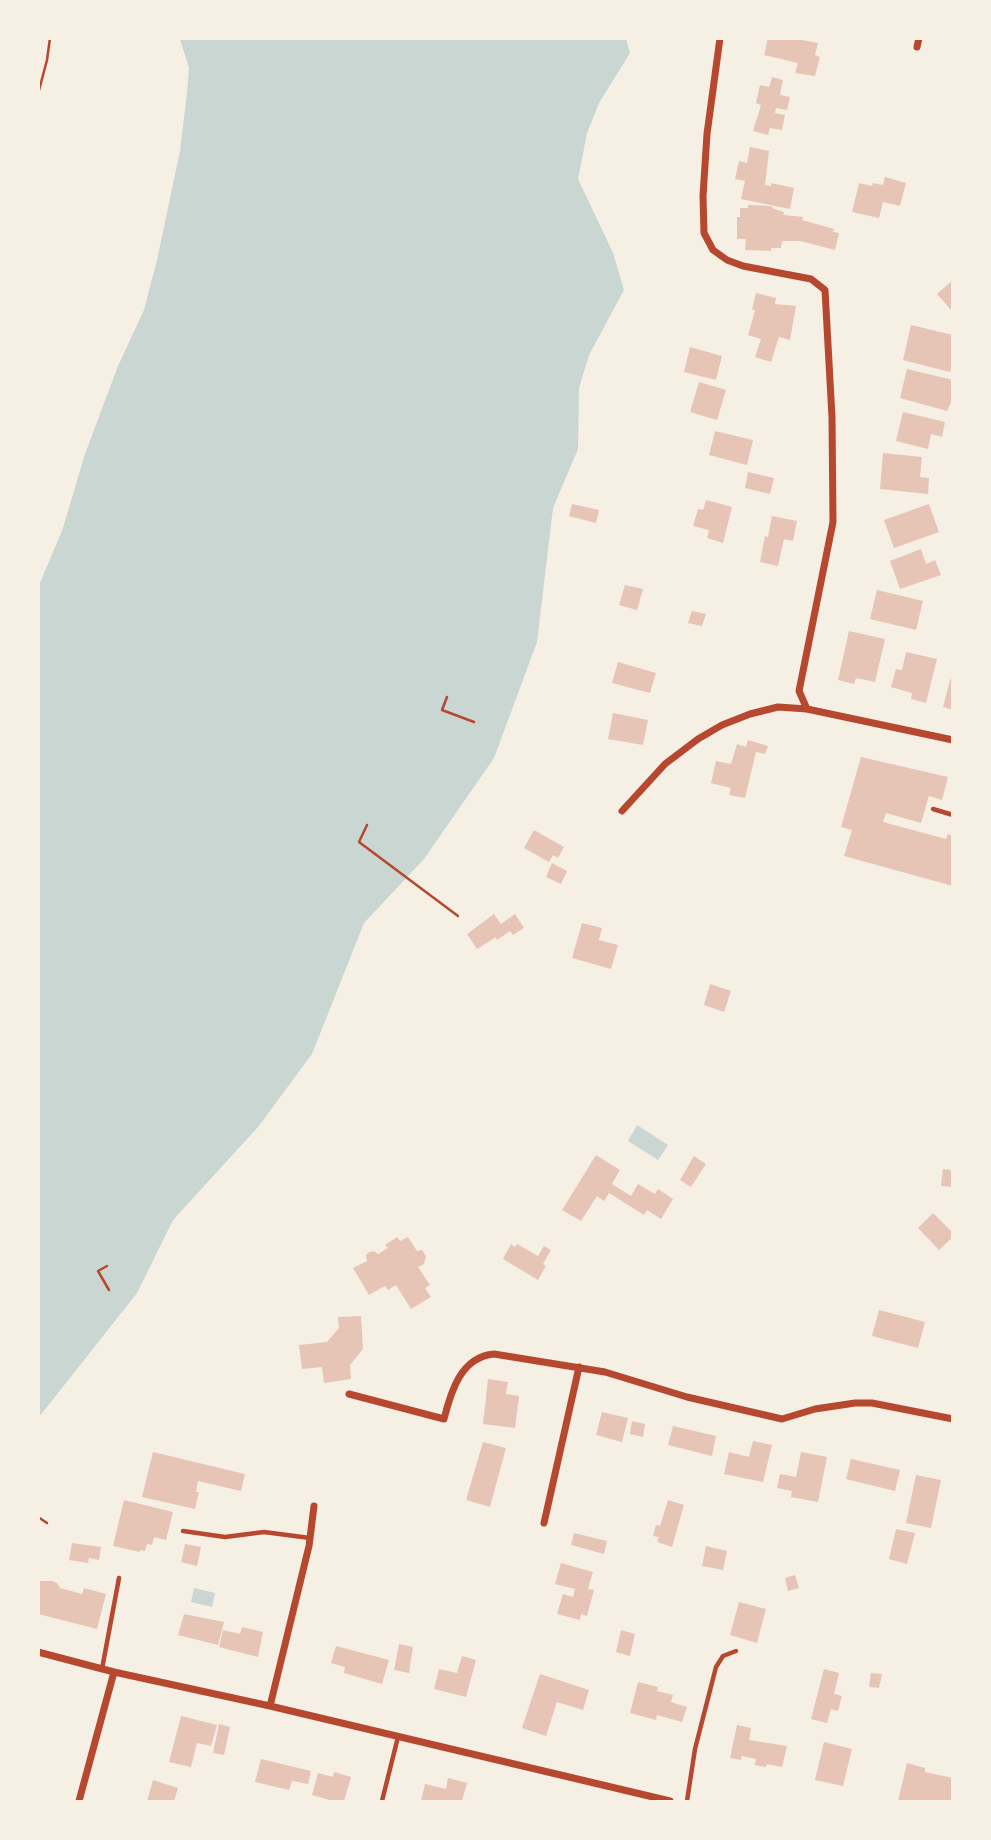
<!DOCTYPE html>
<html>
<head>
<meta charset="utf-8">
<style>
	body { margin:0 }
	#map { position:relative; width:991px; height:1840px; overflow:hidden; background:#f6efe4; font-family:"PT Sans Narrow",sans-serif }
	canvas { display:block }
	.frame { position:absolute; inset:0; border:40px solid #f6efe4; pointer-events:none }
</style>
</head>
<body>
<div id="map">
<canvas width="991" height="1840"></canvas>
<div class="frame"></div>
</div>
<script>
const ctx = document.querySelector('canvas').getContext('2d');
ctx.lineJoin = 'round';
function fillPath(path, color) { ctx.fillStyle = color; ctx.fill(path, 'evenodd'); }
function strokePath(path, color, width, dash) { ctx.strokeStyle = color; ctx.lineWidth = width; ctx.lineCap = dash ? 'butt' : 'round'; ctx.setLineDash(dash || []); ctx.stroke(path); }
fillPath(new Path2D(`
	M180,39H626L630,53L599,103L587,133L578,179L613,253L624,290L589,355L579,388L578,449L553,508L537,642L494,758L424,859L364,923L312,1054L258,1127L173,1220L137,1293L39,1417V585L62,531L85,454L118,366L144,310L157,260L180,151L187,93L189,68Z
	M637,1125L668,1145L658,1160L628,1141Z
	M194,1588L215,1593L212,1607L191,1602Z`), '#c9d6d2');
fillPath(new Path2D(`
	M768,38H792L818,43L815,55L820,57L815,76L795,73L798,63L764,55Z
	M772,77L783,80L780,95L790,97L787,110L776,108L775,113L785,115L782,130L770,128L768,135L753,131L761,105L756,103L760,85L769,87Z
	M750,147L769,151L765,185L771,186V183L794,188L790,209L741,199L745,181L735,179L739,161L747,163Z
	M885,177L906,183L900,206L883,202L879,218L852,212L859,183L872,186L873,183L883,185Z
	M748,205L771,206L774,209L784,212L783,215L803,217L802,220L834,229L833,232L839,233L835,250L800,241H782L781,248H771V251L745,250L746,239H737V217H740V208H748Z
	M953,280V309L951,310L937,294Z
	M756,293L776,298L775,304L796,306L790,340L779,337L771,362L755,357L761,339L748,335L755,310H752Z
	M911,325L953,335V360L950,372L903,360Z
	M690,347L722,356L716,380L684,372Z
	M907,369L953,380V398L947,411L900,398Z
	M699,382L726,390L717,420L690,412Z
	M903,412L945,422L942,437L931,434L928,449L896,441Z
	M715,431L753,440L747,465L709,455Z
	M883,453L922,457L920,477L929,478L928,494L880,489Z
	M748,472L774,478L770,494L745,488Z
	M706,500L732,507L723,543L707,538L709,530L693,526L698,509L703,510Z
	M572,504L599,510L596,523L569,516Z
	M929,504L939,532L894,548L884,520Z
	M772,516L797,521L793,541L784,539L778,566L760,562L765,536L768,537Z
	M921,549L926,564L935,560L941,575L900,589L890,561Z
	M625,585L643,589L637,610L619,605Z
	M877,590L923,601L916,630L870,619Z
	M692,611L706,614L702,626L688,623Z
	M849,631L885,639L875,682L856,678L854,684L838,680Z
	M906,652L937,659L926,703L911,699L912,693L891,687L896,669L902,670Z
	M618,662L656,673L650,693L612,683Z
	M952,673H953V710L943,707Z
	M613,713L648,720L643,745L608,739Z
	M748,740L768,746L765,754L756,752L745,798L729,795L731,788L711,783L716,761L731,764L737,744L746,747Z
	M861,757L948,777L942,800L929,796L921,823L886,813L883,822L946,839L948,834L953,836V886L844,856L852,830L841,827Z
	M534,830L564,847L558,858L553,855L549,862L524,848Z
	M552,863L567,871L561,884L546,877Z
	M494,914L501,924L515,914L524,928L513,935L510,931L497,940L496,937L477,949L467,934Z
	M582,923L602,928L599,940L618,945L611,969L572,958Z
	M710,984L731,991L724,1012L704,1005Z
	M596,1155L620,1170L612,1184L631,1196L638,1184L655,1194L658,1189L673,1199L661,1219L647,1210L644,1215L609,1193L604,1201L597,1196L581,1221L562,1210Z
	M694,1156L706,1164L691,1187L680,1180Z
	M943,1169L953,1170V1187L941,1186Z
	M933,1213L953,1233V1237L939,1250L918,1228Z
	M397,1237L400,1241L408,1237L417,1251L422,1250L426,1256L424,1264L418,1267L430,1285L425,1288L431,1297L411,1309L396,1285L388,1290L385,1286L369,1295L353,1268L367,1261L366,1255L369,1252L374,1251L378,1254L388,1248L385,1245Z
	M511,1244L515,1247L517,1244L538,1256L544,1246L551,1250L543,1264L546,1266L538,1280L503,1259Z
	M879,1310L925,1322L918,1348L872,1336Z
	M361,1316L363,1349L350,1365L351,1379L324,1383L322,1367L302,1369L299,1345L327,1342L339,1328L338,1317Z
	M488,1379L508,1382L506,1394L519,1396L515,1428L483,1424Z
	M602,1412L628,1418L622,1442L596,1435Z
	M632,1421L645,1424L643,1437L630,1434Z
	M673,1426L716,1436L712,1456L668,1445Z
	M753,1441L772,1445L763,1482L724,1474L729,1452L749,1457Z
	M483,1442L506,1448L490,1507L466,1500Z
	M153,1452L245,1474L241,1491L198,1481L196,1492H199L195,1509L142,1497Z
	M801,1452L827,1457L818,1502L791,1497L792,1491L777,1488L780,1474L796,1477Z
	M851,1459L900,1470L895,1491L846,1479Z
	M916,1475L941,1480L931,1528L906,1523Z
	M124,1500L173,1512L166,1540L154,1537L152,1545L147,1544L145,1551L140,1550V1552L113,1546Z
	M668,1500L684,1505L672,1547L657,1542L659,1537L653,1536L656,1525L660,1526Z
	M896,1529L915,1533L907,1564L889,1559Z
	M574,1533L607,1541L604,1554L571,1545Z
	M72,1543L101,1547L99,1560L89,1558L88,1563L69,1560Z
	M185,1544L201,1547L197,1566L181,1562Z
	M706,1546L727,1551L723,1570L702,1566Z
	M561,1563L593,1572L588,1589L594,1590L587,1616L581,1614L580,1620L557,1614L563,1594L573,1597L575,1589L555,1584Z
	M795,1575L799,1588L788,1591L785,1578Z
	M38,1581H52L57,1583L60,1588L82,1594L84,1588L106,1594L97,1629L38,1614Z
	M739,1602L766,1609L757,1643L730,1635Z
	M184,1614L224,1622L218,1645L178,1635Z
	M242,1627L263,1632L258,1657L219,1647L223,1630L240,1634Z
	M621,1630L635,1634L630,1656L616,1652Z
	M399,1644L413,1647L409,1673L394,1670Z
	M336,1646L389,1660L382,1684L344,1673L345,1667L331,1663Z
	M462,1656L476,1660L466,1697L434,1689L439,1669L457,1673Z
	M824,1669L839,1673L834,1694L842,1696L838,1711L831,1709L827,1723L811,1719Z
	M871,1673L882,1674L879,1688L869,1687Z
	M540,1674L589,1690L583,1710L557,1702L546,1736L522,1728Z
	M638,1682L658,1687L657,1691L673,1695L671,1702L687,1707L682,1722L657,1715L656,1720L630,1713Z
	M181,1716L217,1725L211,1746L197,1743L191,1767L169,1762Z
	M219,1724L230,1727L224,1755L213,1753Z
	M737,1725L751,1728L749,1740L787,1746L782,1767L767,1764L766,1767L755,1765L756,1759L742,1756L741,1760L730,1758Z
	M824,1742L852,1749L843,1786L815,1780Z
	M261,1759L311,1771L308,1784L292,1781L289,1790L255,1782Z
	M907,1763L925,1768V1772L953,1778V1801H898Z
	M334,1772L351,1777L344,1801H333L312,1795L318,1773L333,1777Z
	M448,1778L467,1783L462,1801L447,1800L446,1801H421L425,1784L446,1789Z
	M153,1780L178,1788L174,1801H147Z`), '#e6c5b7');
strokePath(new Path2D(`
	M38,94L47,60L50,38
	M447,697L442,710L474,722
	M367,825L359,842L458,916
	M107,1266L98,1271L109,1290
	M38,1517L47,1523`), '#b5482f', 2.5);
strokePath(new Path2D(`
	M933,809L953,815
	M183,1531L225,1537L264,1532L310,1538
	M102,1669L119,1578
	M382,1801L398,1737
	M687,1801L695,1749L716,1667L723,1656L736,1651`), '#b5482f', 4.5);
strokePath(new Path2D(`
	M720,38L707,134L703,196L704,233L713,250L727,260L743,266L811,279L825,290L832,417L833,522L799,691L807,709
	M917,47L919,38
	M622,811L665,764L698,739L722,725L750,714L778,707L807,709L953,740
	M349,1394L444,1419C451,1391 461,1357 494,1354L605,1372L687,1397L782,1419L815,1409L855,1403H872L953,1419
	M544,1523L579,1367
	M38,1652L114,1672L270,1706L670,1801
	M270,1706L309,1546L314,1506
	M79,1801L114,1672`), '#b5482f', 7);
</script>
</body>
</html>
